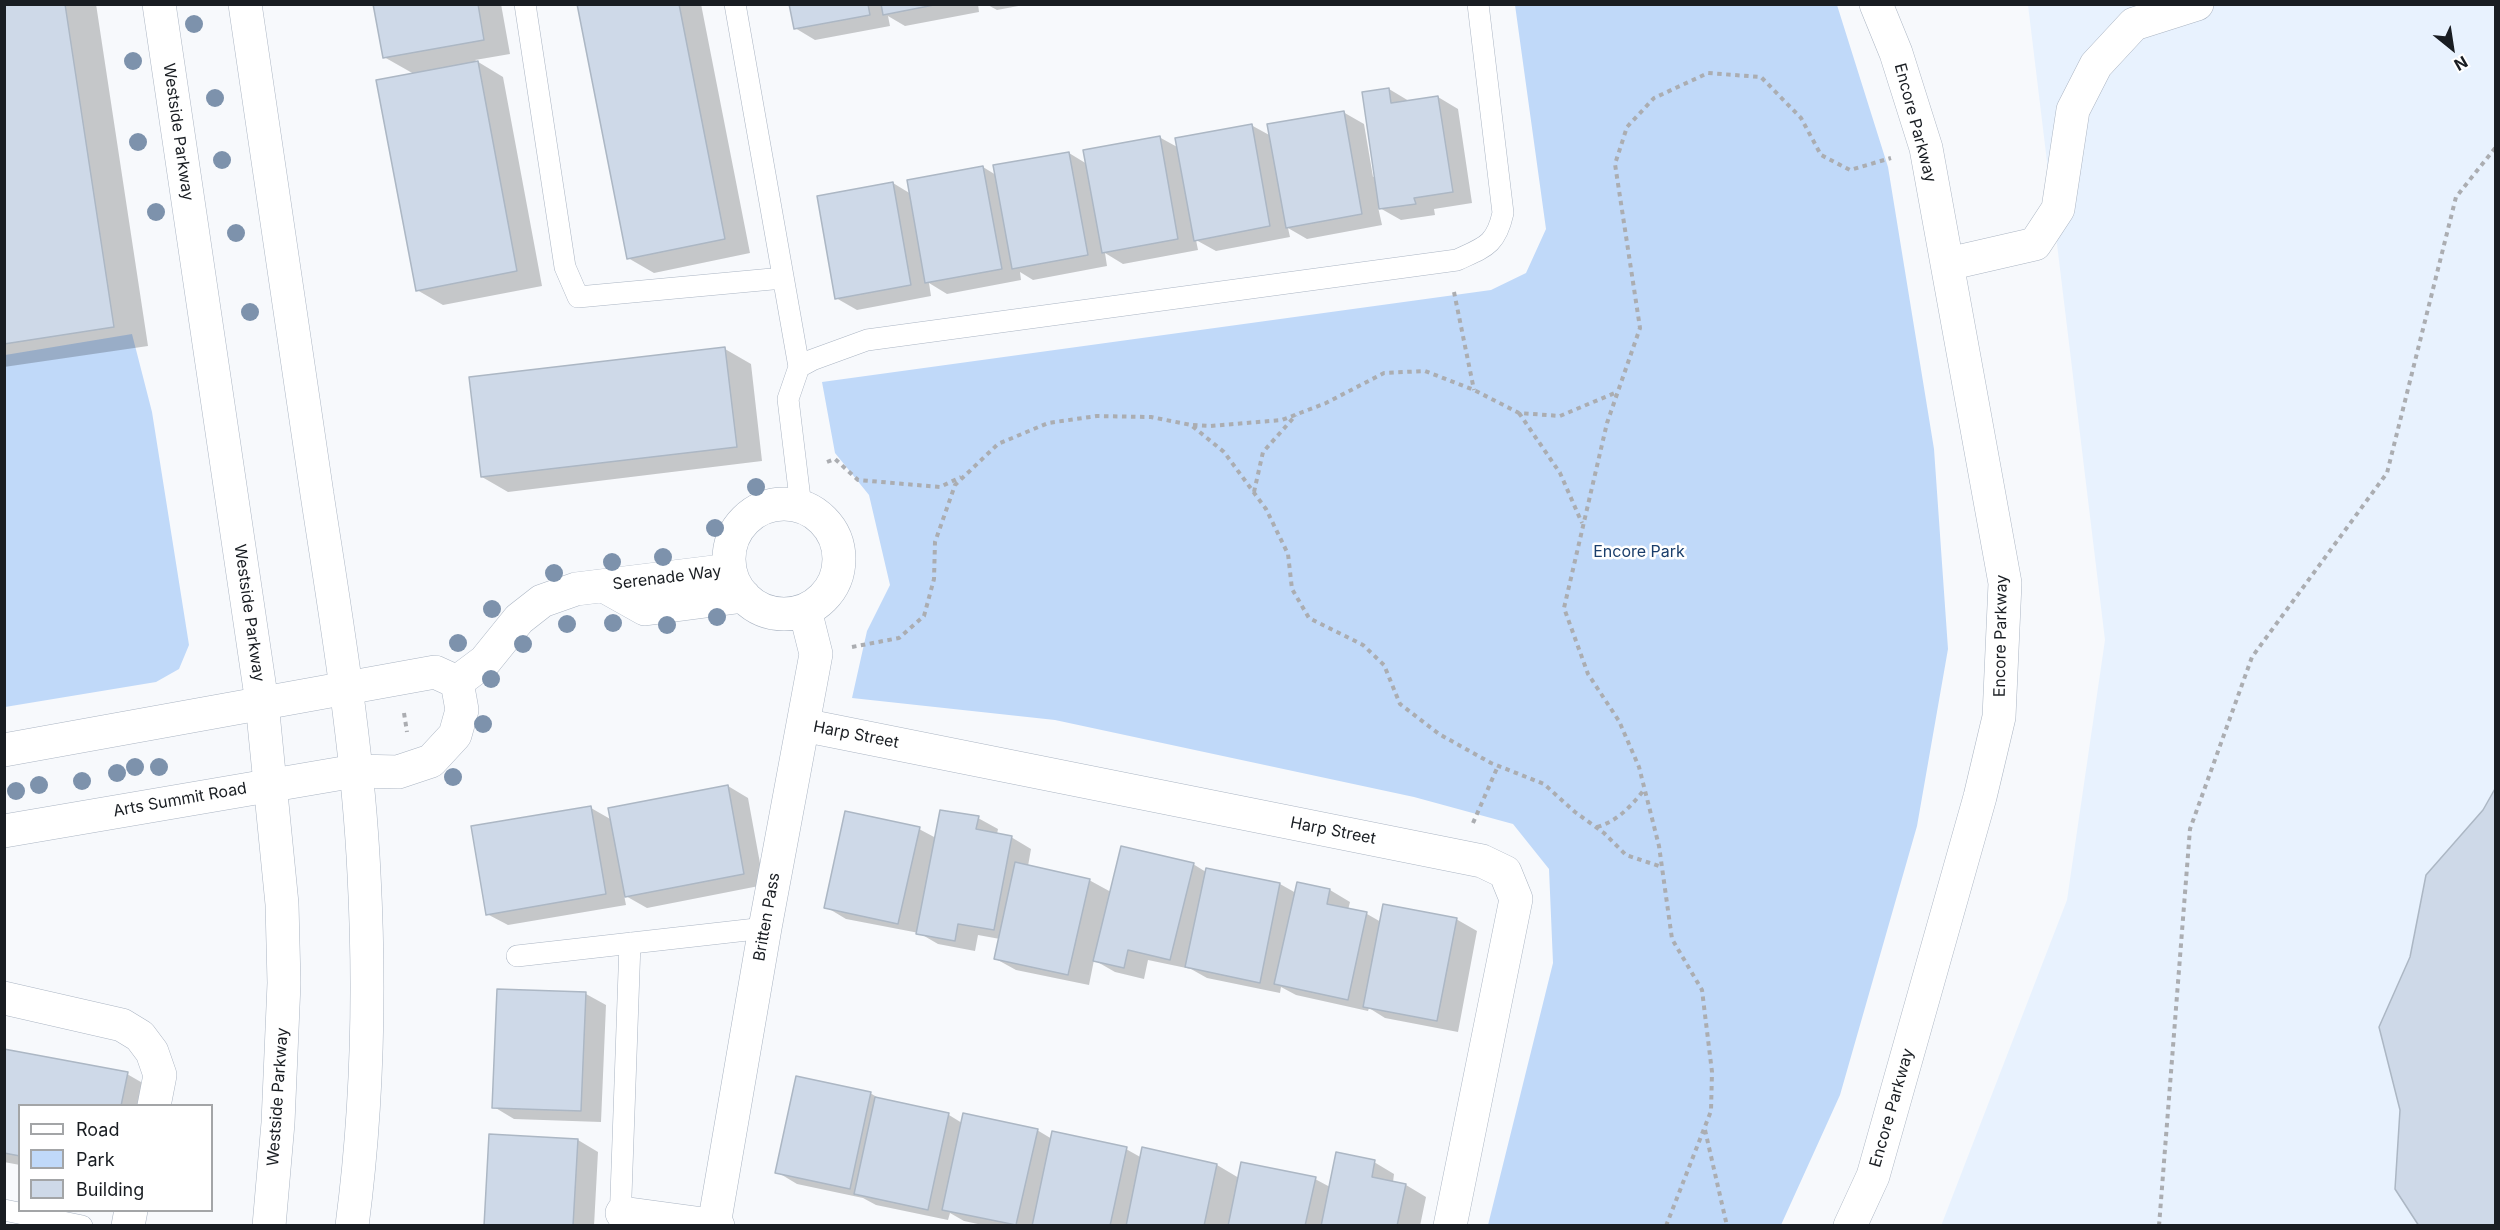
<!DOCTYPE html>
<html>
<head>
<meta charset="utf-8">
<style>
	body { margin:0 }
	#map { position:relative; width:2500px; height:1230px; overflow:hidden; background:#f7f9fc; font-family:Inter,sans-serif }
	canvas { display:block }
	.frame { position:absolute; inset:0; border:6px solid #191d22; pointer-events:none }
	.legend { position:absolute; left:18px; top:1104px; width:195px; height:108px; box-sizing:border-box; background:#fff; border:2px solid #a3a5a7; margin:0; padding:8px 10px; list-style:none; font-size:18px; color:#191d22 }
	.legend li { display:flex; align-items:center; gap:12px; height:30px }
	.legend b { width:30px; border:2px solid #a3a5a7 }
	.north { position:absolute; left:2422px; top:18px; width:60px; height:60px; -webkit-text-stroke:4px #fff; paint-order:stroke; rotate:150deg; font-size:16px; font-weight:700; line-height:24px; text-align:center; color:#191d22 }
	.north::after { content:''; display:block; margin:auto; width:21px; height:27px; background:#191d22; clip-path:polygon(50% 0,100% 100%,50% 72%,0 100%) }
</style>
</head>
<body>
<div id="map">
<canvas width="2500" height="1230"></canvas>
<div class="frame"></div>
<ul class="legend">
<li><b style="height:8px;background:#fff"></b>Road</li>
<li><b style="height:16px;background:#c0d9f9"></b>Park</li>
<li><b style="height:16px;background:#ced9e8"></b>Building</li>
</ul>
<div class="north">N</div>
</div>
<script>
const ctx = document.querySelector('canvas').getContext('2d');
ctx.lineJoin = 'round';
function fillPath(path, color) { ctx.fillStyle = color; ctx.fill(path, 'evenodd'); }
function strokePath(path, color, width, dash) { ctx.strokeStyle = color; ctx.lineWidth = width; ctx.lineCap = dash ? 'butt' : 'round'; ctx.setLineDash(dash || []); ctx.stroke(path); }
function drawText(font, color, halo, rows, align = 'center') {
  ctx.font = font + ' Inter,sans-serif'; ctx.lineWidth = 5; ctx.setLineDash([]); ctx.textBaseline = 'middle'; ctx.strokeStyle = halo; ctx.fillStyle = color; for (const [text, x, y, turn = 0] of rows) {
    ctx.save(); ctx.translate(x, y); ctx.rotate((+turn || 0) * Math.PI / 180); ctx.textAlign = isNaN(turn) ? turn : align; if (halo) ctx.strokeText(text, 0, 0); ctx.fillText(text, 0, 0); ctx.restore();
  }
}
fillPath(new Path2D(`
	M2028,5H2495V1225L1941,1226L2067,900L2105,640Z`), '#e8f2fe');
fillPath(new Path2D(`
	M1515,5H1837L1888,167L1934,449L1948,649L1917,826L1840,1095L1781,1225H1488L1553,963L1549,869L1513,824L1414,797L1055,720L852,698L867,631L890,585L869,495L835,453L822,382L1491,290L1526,273L1546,229Z
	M132,334L152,412L189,645L179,669L156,682L5,707V355Z`), '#c0d9f9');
fillPath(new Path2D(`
	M4,4H96L148,346L4,367Z
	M375,4H501L510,54L475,60L503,77L542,286L443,305L417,290L414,74L384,57Z
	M578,4H701L750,253L654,273L628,258Z
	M791,4H978L979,12L905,26L888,16L890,26L815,40L795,28Z
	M986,4H1029L997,10Z
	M1389,89L1409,101L1438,97L1458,109L1472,203L1434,209L1435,215L1401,220L1378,207L1382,225L1307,239L1288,228L1290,237L1216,251L1196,240L1198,250L1123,264L1105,253L1107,266L1033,280L1020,272L1021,280L947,294L929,283L931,296L857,310L836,298L893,183L911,194L983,167L996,175L1069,153L1087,164L1159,137L1179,148L1251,125L1271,136L1343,112L1364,124L1373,177L1376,176Z
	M725,349L751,364L762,461L508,492L482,477Z
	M728,786L748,798L764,885L647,908L624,895L626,905L508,925L487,914L591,808L612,820Z
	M978,818L998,829L997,834L1011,837L1031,849L1028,866L1089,880L1111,892L1193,864L1206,872L1207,870L1280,884L1296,893L1298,884L1330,890L1350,902L1348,910L1367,914L1381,922L1456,919L1477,931L1458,1032L1385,1018L1369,1008L1368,1011L1296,995L1281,987L1280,993L1207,978L1191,969L1148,960L1144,979L1115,972L1094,960L1089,985L1016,970L996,959L1000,939L978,935L975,951L938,944L919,933L846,919L826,907L919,829L936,838Z
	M586,994L606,1005L601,1122L514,1119L494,1107Z
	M4,1050L127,1074L153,1089L150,1106H20V1165L4,1162Z
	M870,1093L882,1100L949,1115L962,1123L1037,1130L1052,1139L1126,1149L1142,1158L1144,1149L1217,1165L1239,1178L1315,1179L1330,1187L1374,1162L1394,1174L1393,1182L1406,1185L1426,1197L1420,1226H987L964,1221L950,1213L948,1220L876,1205L863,1198L797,1184L777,1172Z
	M578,1140L598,1152L594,1226H485Z`), '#0003');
const building = new Path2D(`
	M4,4H65L114,327L4,344Z
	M373,4H478L484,40L383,58Z
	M577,4H679L725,239L627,259Z
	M789,4H868L870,15L794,29Z
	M881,4H939L883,15Z
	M478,61L517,271L416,291L376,80Z
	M1389,88L1391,103L1438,96L1453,192L1414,198L1416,204L1379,209L1362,92Z
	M1344,111L1362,214L1286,228L1267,124Z
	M1252,124L1270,226L1194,241L1175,138Z
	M1160,136L1178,239L1102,253L1083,150Z
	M1069,152L1088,255L1012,269L993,165Z
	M983,166L1002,269L925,283L907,180Z
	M893,182L911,285L835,299L817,196Z
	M725,347L737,447L481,477L469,377Z
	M728,785L744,874L625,897L608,808Z
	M2496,787V1226H2419L2395,1189L2400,1110L2379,1027L2410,957L2426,875L2483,810Z
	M591,806L606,894L486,915L471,826Z
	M940,810L979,816L976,829L1012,836L994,930L958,924L955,941L916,934Z
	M845,811L920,827L898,924L824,908Z
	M1121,846L1194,863L1170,960L1128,950L1124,968L1093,961Z
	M1015,862L1090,879L1068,975L994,959Z
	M1206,868L1280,883L1260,983L1185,967Z
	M1297,882L1330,889L1327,904L1367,912L1348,1000L1274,984Z
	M1383,904L1457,918L1437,1021L1363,1007Z
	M497,989L586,992L581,1111L492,1108Z
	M4,1049L128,1072L121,1106H20V1156L4,1153Z
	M796,1076L871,1092L850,1189L775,1173Z
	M875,1097L949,1113L928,1210L854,1194Z
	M963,1113L1038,1129L1016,1225L942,1210Z
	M1052,1131L1127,1147L1110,1226H1032Z
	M489,1134L578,1139L573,1226H484Z
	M1142,1147L1217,1164L1204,1226H1126Z
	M1336,1152L1375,1160L1372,1177L1406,1184L1397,1226H1321Z
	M1241,1162L1316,1177L1305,1226H1228Z`);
fillPath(building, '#ced9e8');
strokePath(building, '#acb7c4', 1.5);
const lane = new Path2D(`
	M525,4L565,267L578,297L783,278
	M735,4L799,367L788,399L801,507
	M799,367L812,360L867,340L1457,260C1485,247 1496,245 1503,213L1478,4
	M517,956L765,928
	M4,1210L82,1226
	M620,1224L630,943`);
const street = new Path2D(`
	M1948,264L2035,244L2058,209L2073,110L2096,65L2134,24L2197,4
	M729 559a55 55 0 1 1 110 0a55 55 0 1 1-110 0Z
	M604,586L645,609L744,596
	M457,682L485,661L519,619L542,601L576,589L730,570
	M803,725L1482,861L1505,872L1516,899L1450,1226
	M4,750L435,672L457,682L462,710L455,735L431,761L398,772L355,771L4,831
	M4,998L122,1025L140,1036L152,1052L160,1075L154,1106
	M622,1213L718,1226
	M714,1225L765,928L816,654L805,610
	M128,1226L131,1210`);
const secondary = new Path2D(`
	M159,4L262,703L282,904L284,983L278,1123L269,1226
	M245,4C269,168 293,331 317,494C336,619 358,746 364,874C370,988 367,1112 352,1226
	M1850,1226L1873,1176L1980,797L1999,717L2005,583L1926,148L1896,53L1876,4`);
strokePath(lane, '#abb5c3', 22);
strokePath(street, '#abb5c3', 34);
strokePath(secondary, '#abb5c3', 34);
strokePath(new Path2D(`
	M1454,292L1474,390
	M1519,413L1560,473L1582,523
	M1193,425L1210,426L1282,420L1326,403L1384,373L1425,371L1474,390L1519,413L1560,416L1617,392
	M827,462L835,459L858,480L940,487L961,477
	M1254,492L1263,452L1296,415
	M852,647L899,638L924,616L934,579L935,542L955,485L998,444L1048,423L1097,416L1151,417L1191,425L1224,452L1266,509L1288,554L1292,589L1309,618L1363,645L1384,665L1400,704L1439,734L1491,763L1544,784L1575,812L1604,833L1626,855L1662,867
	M404,713L407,732
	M1473,823L1498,766
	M1597,827C1618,821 1631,806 1644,790
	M1705,1130L1727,1226
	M1666,1226L1711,1111L1712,1072L1702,990L1672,939L1659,846L1639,767L1619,721L1588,674L1564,608L1607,423L1640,328L1615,164L1627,127L1654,98L1708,73L1761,77L1801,118L1821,155L1850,170L1891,158
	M2159,1226L2190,829L2252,657L2387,473L2456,197L2496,147`), '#abadb1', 4, [4.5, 4.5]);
strokePath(lane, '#fff', 21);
strokePath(street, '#fff', 33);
strokePath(secondary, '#fff', 33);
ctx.fillStyle = '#7d92ac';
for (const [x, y] of [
	[194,24],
	[133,61],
	[215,98],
	[138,142],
	[222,160],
	[156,212],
	[236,233],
	[250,312],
	[756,487],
	[715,528],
	[663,557],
	[612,562],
	[554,573],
	[492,609],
	[717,617],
	[613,623],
	[567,624],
	[667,625],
	[458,643],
	[523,644],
	[491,679],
	[483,724],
	[135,767],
	[159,767],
	[117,773],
	[453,777],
	[82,781],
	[39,785],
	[16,791]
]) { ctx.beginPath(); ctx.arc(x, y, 9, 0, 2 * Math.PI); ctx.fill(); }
drawText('16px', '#191d22', '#fff', [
	["Encore Parkway",1915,123,75],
	["Westside Parkway",178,132,82],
	["Serenade Way",667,578,-7],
	["Westside Parkway",249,613,82],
	["Encore Parkway",2001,636,-89],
	["Harp Street",856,735,11],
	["Arts Summit Road",180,800,-10],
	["Harp Street",1333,831,11],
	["Britten Pass",767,917,-80],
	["Westside Parkway",278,1097,-86],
	["Encore Parkway",1892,1108,-74]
]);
drawText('16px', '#1a3e6b', '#fff', [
	["Encore Park",1639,552]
]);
</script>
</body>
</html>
